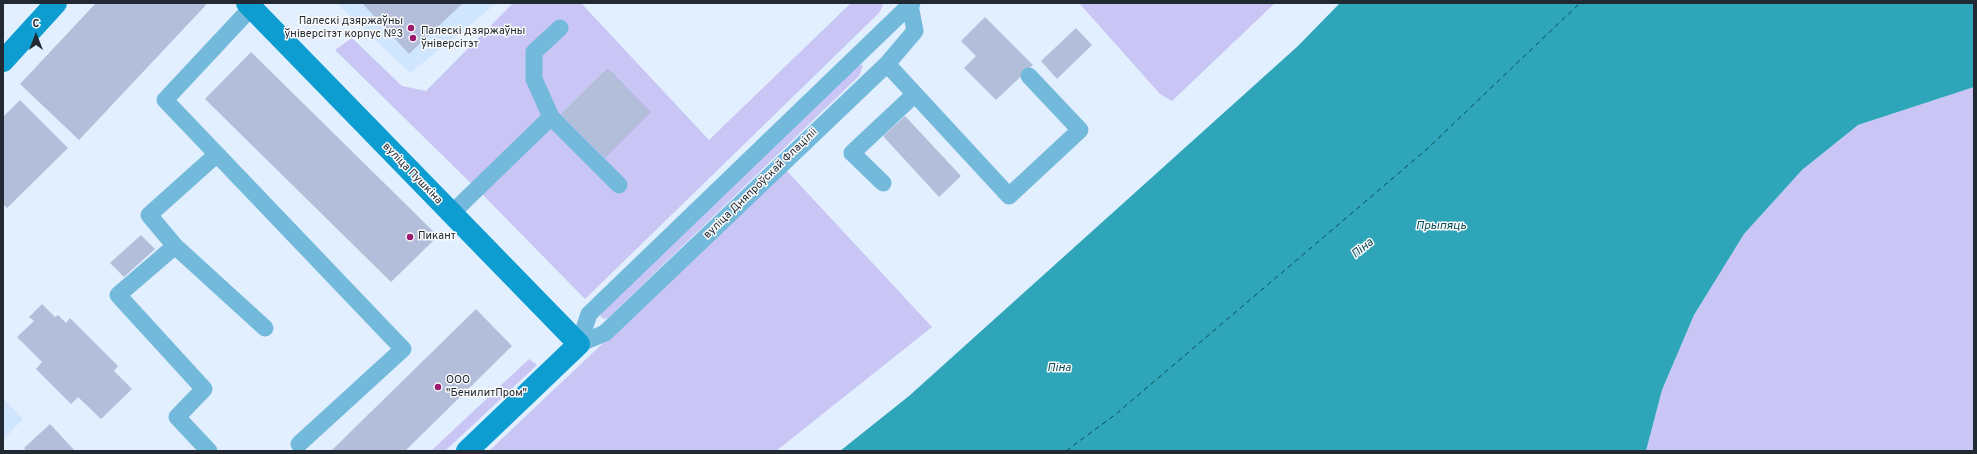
<!DOCTYPE html>
<html>
<head>
<meta charset="utf-8">
<style>
	body { margin:0 }
	#map { position:relative; width:1977px; height:454px; overflow:hidden; background:#e1effe; font-family:Overpass,sans-serif }
	canvas { display:block }
	.frame { position:absolute; inset:0; border:4px solid #212932; pointer-events:none }
	.north { position:absolute; left:16px; top:16px; width:40px; height:40px; -webkit-text-stroke:3px #fafafa; paint-order:stroke; rotate:0deg; font-size:11px; font-weight:700; line-height:16px; text-align:center; color:#212932 }
	.north::after { content:''; display:block; margin:auto; width:14px; height:18px; background:#212932; clip-path:polygon(50% 0,100% 100%,50% 72%,0 100%) }
</style>
</head>
<body>
<div id="map">
<canvas width="1977" height="454"></canvas>
<div class="frame"></div>
<div class="north">С</div>
</div>
<script>
const ctx = document.querySelector('canvas').getContext('2d');
ctx.lineJoin = 'round';
function fillPath(path, color) { ctx.fillStyle = color; ctx.fill(path, 'evenodd'); }
function strokePath(path, color, width, dash) { ctx.strokeStyle = color; ctx.lineWidth = width; ctx.lineCap = dash ? 'butt' : 'round'; ctx.setLineDash(dash || []); ctx.stroke(path); }
function drawText(font, color, halo, rows, align = 'center') {
  ctx.font = font + ' Overpass,sans-serif'; ctx.lineWidth = 3; ctx.setLineDash([]); ctx.textBaseline = 'middle'; ctx.strokeStyle = halo; ctx.fillStyle = color; for (const [text, x, y, turn = 0] of rows) {
    ctx.save(); ctx.translate(x, y); ctx.rotate((+turn || 0) * Math.PI / 180); ctx.textAlign = isNaN(turn) ? turn : align; if (halo) ctx.strokeText(text, 0, 0); ctx.fillText(text, 0, 0); ctx.restore();
  }
}
fillPath(new Path2D(`
	M336,3H497L410,73Z
	M3,398L23,419L3,440Z`), '#d0e6ff');
fillPath(new Path2D(`
	M513,3H581L709,140L851,3H882L883,5L879,13L585,299L484,196L335,50L352,38L402,86L426,91Z
	M1079,3H1275L1172,101L1160,94Z
	M859,63L863,66L859,76L608,318L604,319L600,316L602,309Z
	M1974,87V451H1646L1662,390L1694,315L1744,234L1802,170L1858,125Z
	M786,170L932,327L776,451H489Z
	M529,359L537,365L445,451H431Z`), '#c9c5f4');
fillPath(new Path2D(`
	M1340,3H1974V87L1858,125L1802,170L1744,234L1694,315L1662,390L1646,451H840L909,396L1298,46Z`), '#2fa5b9');
strokePath(new Path2D(`
	M1066,451L1116,414L1427,149L1580,3`), '#084c57', 1, [5, 4]);
fillPath(new Path2D(`
	M96,3H204L206,5L79,140L20,84Z
	M362,3H463L409,54Z
	M985,17L1033,65L996,100L964,68L976,56L961,41Z
	M1076,28L1092,45L1057,79L1041,61Z
	M251,52L438,236L391,282L205,99Z
	M608,68L651,112L605,158L561,114Z
	M20,100L68,148L7,208L3,204V117Z
	M905,116L961,176L939,197L883,136Z
	M141,235L155,249L124,277L110,263Z
	M42,304L55,317L58,315L66,323L70,318L118,366L114,371L132,389L101,419L78,397L71,404L36,369L42,362L17,337L34,321L29,317Z
	M476,309L512,346L405,451H331Z
	M50,424L75,451H26L24,448Z`), '#b3beda');
strokePath(new Path2D(`
	M251,8L165,100L403,349L299,444
	M887,64L1009,196L1080,130L1029,76
	M551,117L534,79V52L560,28
	M883,183L852,153L915,94
	M451,214L551,117L619,185
	M175,246L265,328
	M579,344L605,333L887,64L915,31L910,5
	M579,344L589,314L912,3
	M209,451L177,417L204,389L118,295L175,246L149,215L216,155`), '#73b9db', 17);
strokePath(new Path2D(`
	M247,3L579,344L467,451
	M3,61L56,3`), '#0d9dd0', 22);
for (const [x, y, r, color] of [
	[411,28,4,"#9d1c70"],
	[413,38,4,"#9d1c70"],
	[410,237,4,"#9d1c70"],
	[438,387,4,"#9d1c70"]
]) { const dot = new Path2D(); dot.arc(x, y, r, 0, 2 * Math.PI); ctx.fillStyle = color; ctx.fill(dot); strokePath(dot, '#fafafa', 1.5); }
drawText('11px', '#212932', '#fafafa', [
	["Палескі дзяржаўны",403,22,"right"],
	["ўніверсітэт корпус №3",403,35,"right"],
	["Палескі дзяржаўны",421,32],
	["ўніверсітэт",421,45],
	["Пикант",418,237],
	["ООО",446,381],
	["\"БенилитПром\"",446,394]
], 'left');
drawText('11px', '#212932', '#fafafa', [
	["вуліца Пушкіна",412,174,46],
	["вуліца Дняпроўскай Флаціліі",761,184,-44]
]);
drawText('italic 12px', '#084c57', '#fafafa', [
	["Прыпяць",1441,227],
	["Піна",1363,249,-39],
	["Піна",1059,369]
]);
</script>
</body>
</html>
